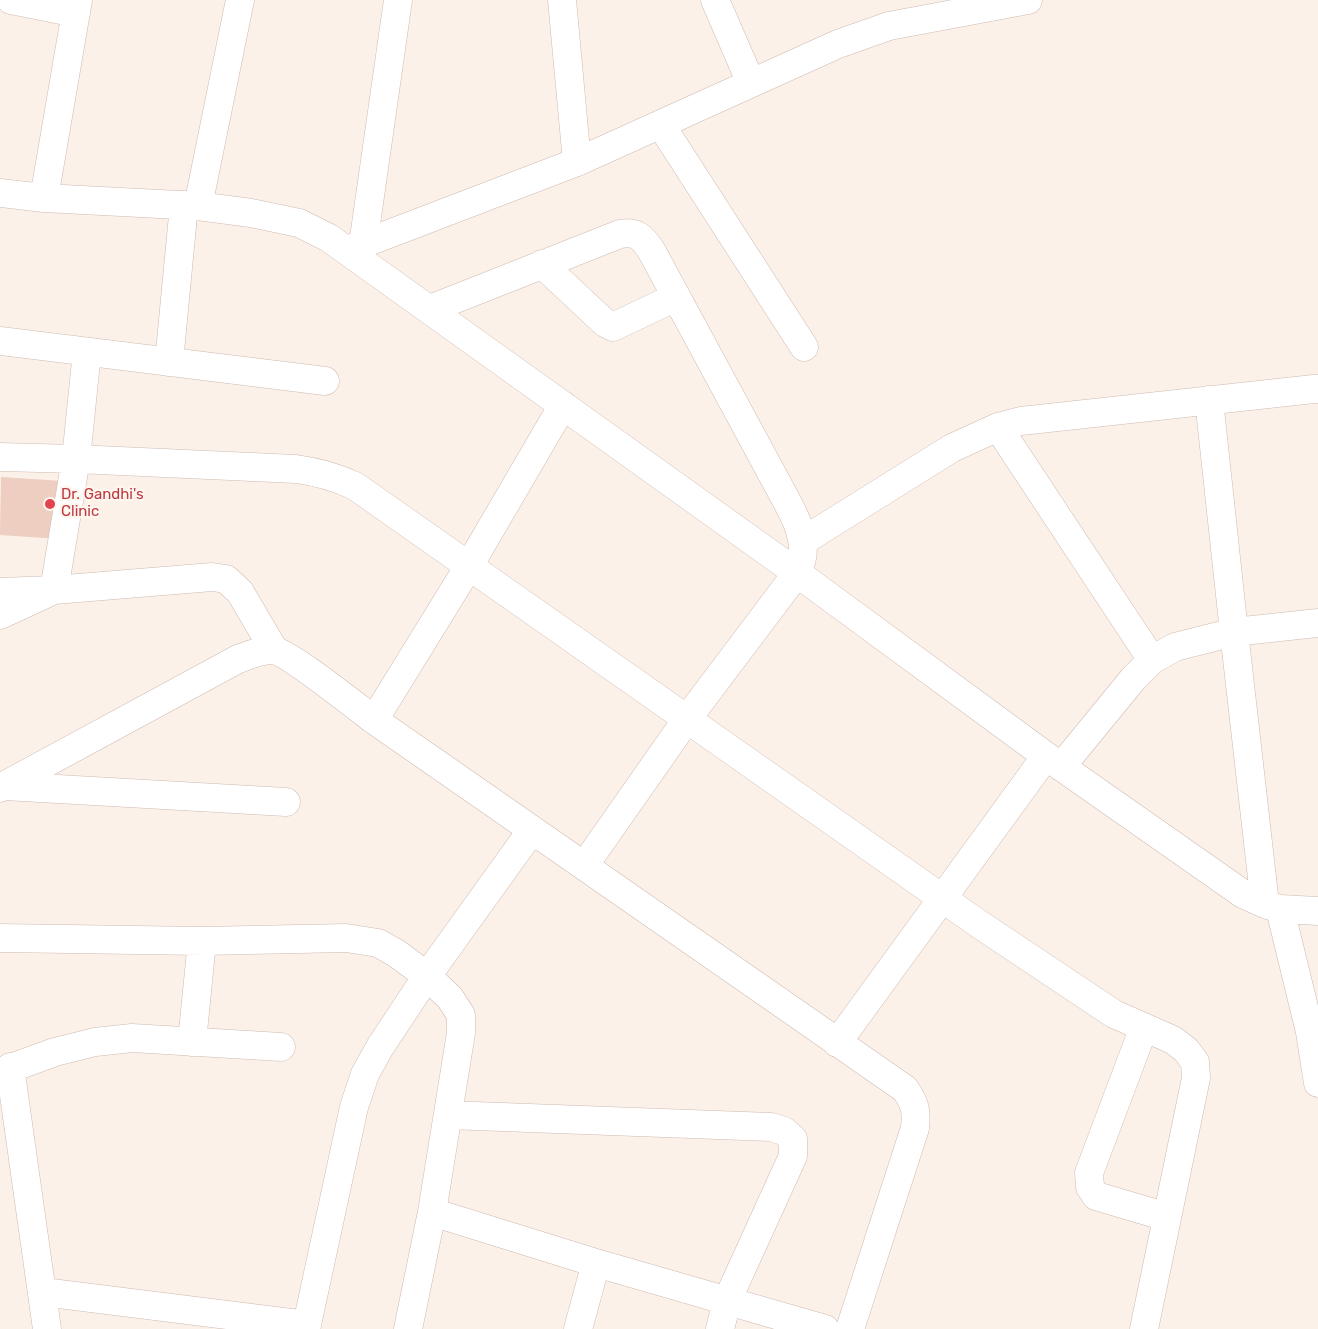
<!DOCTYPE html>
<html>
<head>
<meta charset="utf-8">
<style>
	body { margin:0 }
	canvas { display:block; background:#fbf1e8 }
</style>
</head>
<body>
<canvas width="1318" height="1329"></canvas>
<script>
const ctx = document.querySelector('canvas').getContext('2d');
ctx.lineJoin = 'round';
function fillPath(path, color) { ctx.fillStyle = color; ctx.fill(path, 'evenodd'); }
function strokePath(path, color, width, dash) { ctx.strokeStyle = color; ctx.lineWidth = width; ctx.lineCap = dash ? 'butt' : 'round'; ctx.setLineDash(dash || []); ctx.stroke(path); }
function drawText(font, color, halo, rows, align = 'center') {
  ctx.font = font + ' Rubik,sans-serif'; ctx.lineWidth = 4.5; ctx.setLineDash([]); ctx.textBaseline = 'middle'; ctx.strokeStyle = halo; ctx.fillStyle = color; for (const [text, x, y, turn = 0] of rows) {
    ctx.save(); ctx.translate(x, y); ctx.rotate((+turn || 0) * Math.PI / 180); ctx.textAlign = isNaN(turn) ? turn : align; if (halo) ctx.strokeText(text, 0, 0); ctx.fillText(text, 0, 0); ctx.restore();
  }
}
fillPath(new Path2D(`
	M1,477L63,481L59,539L0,535Z`), '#eecec1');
const minor = new Path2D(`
	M11,0L76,13
	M562,0L577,162
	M715,0L751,83
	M661,125L804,347
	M0,193L44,198L198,206L251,213L299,223L329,238L797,573L1046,756L1243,894L1265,904L1280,909L1318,911
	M44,198L78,0
	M198,206L240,0
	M363,245L398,0
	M347,250L577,162L838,44L889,26L1028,0
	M542,264L605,323L613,327L676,297
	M430,309L620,234C637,231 642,237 651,250L778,485C789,506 807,533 802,558C801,563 799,568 797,573L687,719L584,866
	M0,341L325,381
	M169,362L184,205
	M1209,400L1234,632L1265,904
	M998,427L1152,660
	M0,457L76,459L296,469C318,472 336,477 355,486L979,924L1114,1014L1173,1040L1186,1050L1195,1062L1196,1078L1144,1329
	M803,541L952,448L998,427L1021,421L1314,389H1318
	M0,592L54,590L212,577L226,579L240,592L274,650
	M0,615L54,590L76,459L87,352
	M374,720L469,566L563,405
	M1061,767L1133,679L1152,660L1175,647L1234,632L1318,623
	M5,786L286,802
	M0,788L238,659C249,655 260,650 272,650C287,651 358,708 374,720L905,1089C915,1104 917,1110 915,1128L850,1329
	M1280,909L1310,1032L1318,1083
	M0,938L202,941L346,938L378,943L396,953L427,976L450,998L461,1015V1033L432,1212L408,1329
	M1144,1027L1089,1173L1090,1187L1096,1196L1167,1217
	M192,1042L202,941
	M837,1043L1046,756
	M10,1067L47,1329
	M0,1072L55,1052L95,1042L132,1038L281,1047
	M448,1115L771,1127L784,1131L793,1139V1156L727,1301L720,1329
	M432,1212L596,1263L825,1329
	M43,1292L307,1325
	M306,1329L354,1107L365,1074L380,1047L427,976L532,830
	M578,1329L596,1263`);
strokePath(minor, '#cebab2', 29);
strokePath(minor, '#fff', 28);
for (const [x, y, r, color] of [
	[50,504,6,"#e0444e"]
]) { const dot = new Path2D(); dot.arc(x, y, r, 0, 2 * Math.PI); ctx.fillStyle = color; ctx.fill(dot); strokePath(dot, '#fef5ee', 2); }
drawText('15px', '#be3a42', '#fef5ee', [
	["Dr. Gandhi's",61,495],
	["Clinic",61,512]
], 'left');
</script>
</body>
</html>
